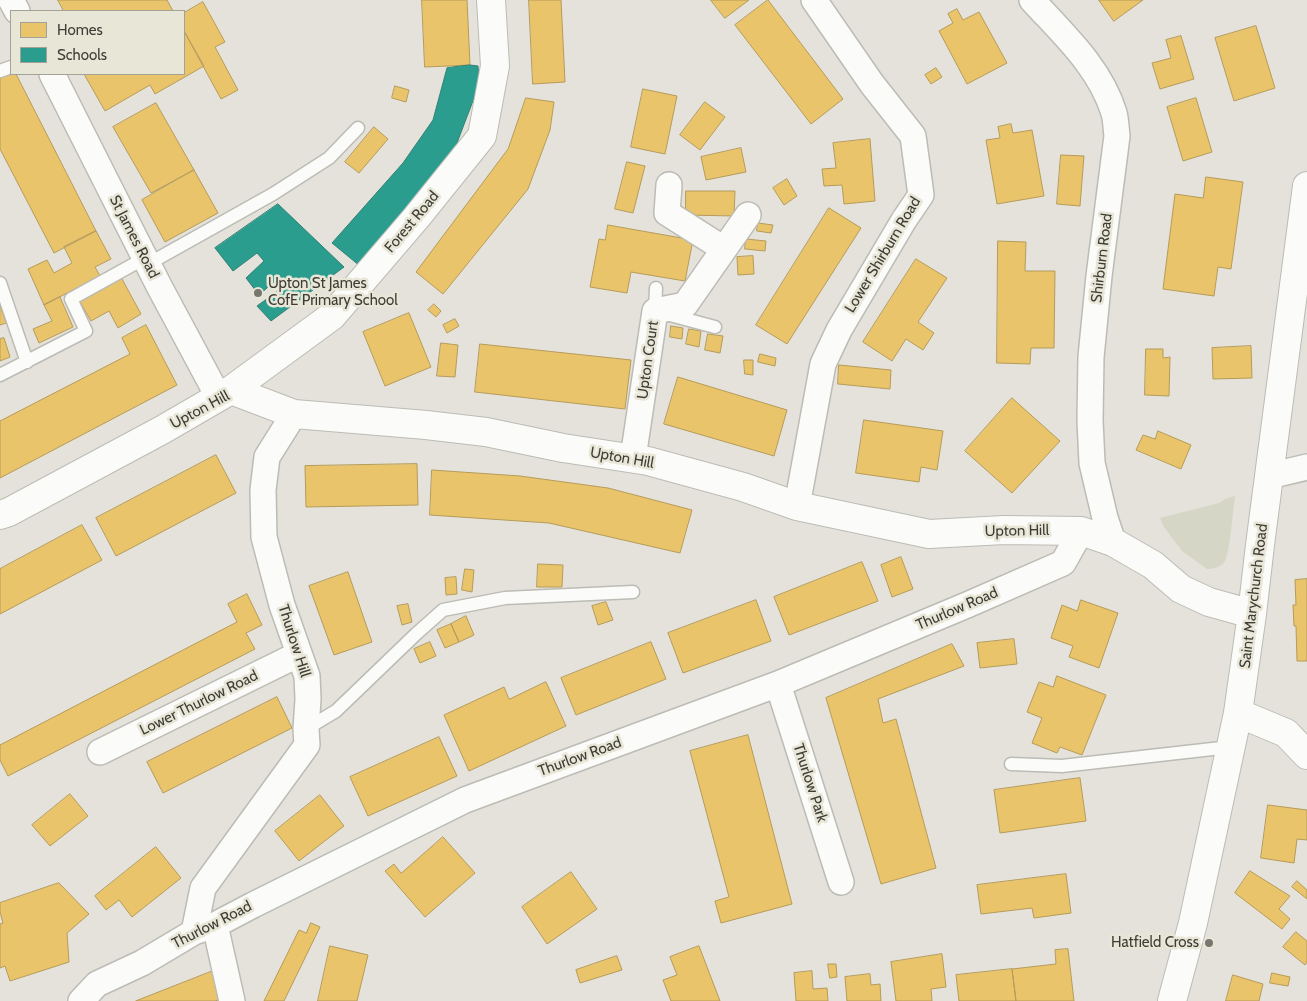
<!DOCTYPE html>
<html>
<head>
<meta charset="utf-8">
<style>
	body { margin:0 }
	#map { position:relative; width:1307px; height:1001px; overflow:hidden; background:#e4e2da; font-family:Cabin,sans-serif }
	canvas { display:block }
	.legend { position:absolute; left:10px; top:10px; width:175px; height:65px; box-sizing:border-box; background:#e8e6d6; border:1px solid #a4a296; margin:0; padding:6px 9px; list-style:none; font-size:15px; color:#3d3c36 }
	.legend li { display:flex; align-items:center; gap:10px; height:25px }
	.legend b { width:25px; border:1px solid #a4a296 }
</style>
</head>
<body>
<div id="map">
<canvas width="1307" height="1001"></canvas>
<ul class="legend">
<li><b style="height:14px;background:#e9c46a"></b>Homes</li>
<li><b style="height:14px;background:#2a9d8f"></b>Schools</li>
</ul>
</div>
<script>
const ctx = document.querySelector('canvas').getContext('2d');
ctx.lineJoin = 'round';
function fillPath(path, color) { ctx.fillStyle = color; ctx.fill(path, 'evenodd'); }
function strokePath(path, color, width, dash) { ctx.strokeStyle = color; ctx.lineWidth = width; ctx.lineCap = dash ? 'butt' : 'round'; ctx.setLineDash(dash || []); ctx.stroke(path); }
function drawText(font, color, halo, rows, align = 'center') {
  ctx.font = font + ' Cabin,sans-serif'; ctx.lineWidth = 5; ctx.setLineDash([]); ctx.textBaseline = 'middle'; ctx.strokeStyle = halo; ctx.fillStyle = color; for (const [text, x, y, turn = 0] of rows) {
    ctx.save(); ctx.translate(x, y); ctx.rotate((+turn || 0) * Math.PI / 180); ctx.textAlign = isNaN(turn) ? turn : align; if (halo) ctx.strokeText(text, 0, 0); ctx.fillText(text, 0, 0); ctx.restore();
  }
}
fillPath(new Path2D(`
	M1235,496C1233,509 1230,551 1225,561C1221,567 1214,569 1207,569L1182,551L1164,527L1160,518L1219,503L1225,499Z`), '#d6d6c6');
const homes = new Path2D(`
	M58,0H167L173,11H64Z
	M422,0H467L470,65L425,67Z
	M529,0H561L565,82L533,84Z
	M711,0H749L725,18Z
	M768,0L843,99L811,124L735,25Z
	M1099,0H1143L1114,21Z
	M203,2L225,42L215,47L238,90L221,99L184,31V13Z
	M957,9L963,20L979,12L1007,63L967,84L939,31L953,23L948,14Z
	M1256,26L1275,88L1234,101L1215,38Z
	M184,31L204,66L155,94L150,85L105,111L84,74H184Z
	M1181,36L1194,79L1160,89L1152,63L1171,58L1166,40Z
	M936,68L942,77L931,84L925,75Z
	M11,72V74H16L96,231L54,253L0,149V78Z
	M395,86L409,90L406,102L392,98Z
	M643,89L677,96L665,154L631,147Z
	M526,98L554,102L550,130L528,189L443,294L416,272L508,149Z
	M1196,98L1212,152L1183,161L1167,107Z
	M705,102L725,117L700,150L680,135Z
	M156,103L194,170L151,193L113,127Z
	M1011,124L1013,133L1032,130L1044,196L997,204L986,140L1000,138L998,127Z
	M374,127L388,139L359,173L345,162Z
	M870,139L875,201L844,204L842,185L824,186L822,169L836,168L833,143Z
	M741,148L746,172L706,180L701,157Z
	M1061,155L1084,156L1080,206L1057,204Z
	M627,162L645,166L633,213L615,209Z
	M194,170L218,213L165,242L142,200Z
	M1206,177L1243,182L1231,269L1218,267L1214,296L1163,289L1175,194L1203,198Z
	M787,179L797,196L784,205L773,188Z
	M686,191H735L734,216L686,215Z
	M829,208L861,228L787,344L756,325Z
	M758,223L773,225L771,233L757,231Z
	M608,225L693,240L685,281L631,272L627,293L590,287L599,239L605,240Z
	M96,231L111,259L95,267L100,276L44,305L28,269L47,260L54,273L72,263L64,247Z
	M746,239L766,241L765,251L745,249Z
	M998,241L1026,242L1025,271H1055L1054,348H1031L1030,364L997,363Z
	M753,256L754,274L738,275L737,257Z
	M916,259L947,278L918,322L934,333L923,350L906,339L892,361L863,342Z
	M122,279L141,314L118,328L109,311L91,321L80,302Z
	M60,297L73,327L39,343L33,329L52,321L44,305Z
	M434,304L441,311L436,317L428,310Z
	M0,305L6,323L0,325Z
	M409,313L431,367L385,386L363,332Z
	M455,319L459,326L447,333L443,325Z
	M146,325L177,385L0,478V421L130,354L122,338Z
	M671,326L683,328L682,339L670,337Z
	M689,329L701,331L699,347L686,344Z
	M708,334L723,336L720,353L705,350Z
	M4,338L10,357L0,361V339Z
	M441,343L458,345L455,377L437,376Z
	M480,344L631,360L625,409L475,392Z
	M1251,346L1252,378L1213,379L1212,348Z
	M1146,349H1163V358L1170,357L1169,396L1145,395Z
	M760,354L776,358L775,366L758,362Z
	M744,360H753V375L745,374Z
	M839,365L891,370L890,389L838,384Z
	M678,377L787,410L774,456L664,424Z
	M1012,398L1060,441L1012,493L965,451Z
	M864,420L943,431L937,470L921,467L919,482L856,473Z
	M1158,431L1191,445L1181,469L1136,450L1143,435L1155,439Z
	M216,455L236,493L116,556L96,518Z
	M417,464L418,505L306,507L305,466Z
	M432,470L520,476L608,488L692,510L680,553L549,523L430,515Z
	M82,525L102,560L0,614V569Z
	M901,557L913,589L892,597L881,565Z
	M862,562L878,601L789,635L774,597Z
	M538,564L563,565L562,587H537Z
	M465,569L474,570L472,592L462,590Z
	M348,572L372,642L334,655L309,586Z
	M456,577L457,594L446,595L445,578Z
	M1307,579V661H1297L1296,626H1294L1293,605H1296L1295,580Z
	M247,594L262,625L246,633L255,649L8,776L0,760V745L237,622L228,604Z
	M756,600L771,641L683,673L668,633Z
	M1081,600L1118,613L1099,668L1069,657L1073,646L1051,638L1062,605L1077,611Z
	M606,602L613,620L598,625L592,606Z
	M408,604L412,622L402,625L397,606Z
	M466,616L474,635L459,642L451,624Z
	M451,624L459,642L445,648L437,630Z
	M1014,639L1017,664L980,668L977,643Z
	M430,642L436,656L420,663L414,649Z
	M651,642L666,679L576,715L561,678Z
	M952,644L964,666L878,699L883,723L896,719L936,868L881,884L826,698Z
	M1057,676L1106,695L1082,755L1060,747L1057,753L1032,743L1042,718L1027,712L1039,682L1053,687Z
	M546,682L566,726L469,771L444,715L504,687L509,699Z
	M277,697L292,728L163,793L147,762Z
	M748,735L792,904L721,923L715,901L729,897L690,751Z
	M439,737L457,776L368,816L350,777Z
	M1080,778L1086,821L1000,833L994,790Z
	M70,794L88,816L50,846L32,825Z
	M320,795L344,826L299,861L275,831Z
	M1268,805L1307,810V840L1297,839L1294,863L1261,858Z
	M443,837L475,873L425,917L385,871L394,864L401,873Z
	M156,847L181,878L132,917L119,900L106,910L95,896Z
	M1250,871L1290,896L1279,909L1290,919L1282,929L1235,893Z
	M571,872L597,909L547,944L522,907Z
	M1066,874L1071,913L1034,918L1032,908L981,914L977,885Z
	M1297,881L1307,890V899L1292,887Z
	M59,883L89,914L67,933L69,962L10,981L5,966L0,968V924L3,923L0,912V903Z
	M311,923L320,927L284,1001H264L299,930L306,933Z
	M1296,932L1307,941V962L1305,965L1283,947Z
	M330,946L368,955L357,1001H318Z
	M699,946L720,1001H671L663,980L677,975L670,957Z
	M1068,949L1074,1001H1016L1012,969L1056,964L1055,950Z
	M942,954L946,987L931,989L932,1001H896L891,962Z
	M617,956L622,970L580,983L576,970Z
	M828,964H836L837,977L830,978Z
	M1012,969L1016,1001H959L956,975Z
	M213,971L224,998L215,1001H136Z
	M812,971L813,989L827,988L828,1001H796L794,973Z
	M1272,973L1290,977L1288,986L1270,983Z
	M870,974L871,985L880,984L881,1001H847L845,977Z
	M1233,975L1263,984L1259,1001H1226Z`);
fillPath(homes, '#e9c46a');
strokePath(homes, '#b59b5a', 1);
const schools = new Path2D(`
	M470,65L478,66L479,85L452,156L360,266L332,243L403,163L433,120L447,68Z
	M278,204L344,267L271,321L257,306L282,288L276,280L259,295L246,278L264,261L257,253L233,271L215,248Z`);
fillPath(schools, '#2a9d8f');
strokePath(schools, '#308074', 1);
const lane = new Path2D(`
	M0,71L11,67
	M148,264L273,194L329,158L358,128
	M0,283L27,362
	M656,288L655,311L715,327
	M0,375L86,331L71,299L145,258
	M306,729L336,711L416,634L443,610L505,598L633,592
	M1011,764L1062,766L1230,747`);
const street = new Path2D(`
	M11,0L17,11
	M1032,0C1063,34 1100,67 1114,113C1116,120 1116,129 1117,136L1099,276L1091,357L1090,420L1092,463L1105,518L1113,542
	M52,74L159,286L219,398
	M669,185L667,213L724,249
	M633,458L655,311L685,305L748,215
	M1269,476L1307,467
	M797,506L823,364L839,330L904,220L921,195L913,136L872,84L814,0
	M778,684L841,882
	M100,752L299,654
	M215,925L232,1001
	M194,932L203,888L307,745L306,729L308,699L307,676L282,605L264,537L263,490L267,457L294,414
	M81,1001L97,984L142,963L194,932L215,925L253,905L465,800L778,684L967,605L1063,563L1081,531`);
const secondary = new Path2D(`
	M231,390L332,316L416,218L482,136L495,66L491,0
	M0,515L9,512L162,430L231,390L294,414L426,425L486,432L563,448L648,461L743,487L797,506L929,534L1004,530L1081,531L1113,542L1153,565L1181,589L1209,602L1252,614
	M1238,713L1286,733L1307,755
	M1172,1001L1193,923L1238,713L1252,614L1260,545L1307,186`);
strokePath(lane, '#bcbcb5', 15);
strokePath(street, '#bcbcb5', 28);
strokePath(secondary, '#bcbcb5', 30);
strokePath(lane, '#fbfbf9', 12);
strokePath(street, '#fbfbf9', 25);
strokePath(secondary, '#fbfbf9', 28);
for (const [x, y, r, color] of [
	[258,293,5,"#77766f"],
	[1209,943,5,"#77766f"]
]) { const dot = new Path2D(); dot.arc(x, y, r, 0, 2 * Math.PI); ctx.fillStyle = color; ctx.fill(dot); strokePath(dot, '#e8e6d6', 2); }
drawText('15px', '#3d3c36', '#e8e6d6', [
	["Forest Road",412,222,-50],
	["St James Road",134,237,63],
	["Lower Shirburn Road",883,255,-59],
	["Shirburn Road",1102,258,-83],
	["Upton Court",648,360,-82],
	["Upton Hill",200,410,-28],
	["Upton Hill",622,458,10],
	["Upton Hill",1017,531,-1],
	["Saint Marychurch Road",1254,596,-83],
	["Thurlow Road",957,609,-23],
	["Thurlow Hill",294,641,72],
	["Lower Thurlow Road",199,703,-26],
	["Thurlow Road",580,757,-20],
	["Thurlow Park",810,783,72],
	["Thurlow Road",212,925,-27]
]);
drawText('15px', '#3d3c36', '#e8e6d6', [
	["Upton St James",268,284],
	["CofE Primary School",268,301],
	["Hatfield Cross",1199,943,"right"]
], 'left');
</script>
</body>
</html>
